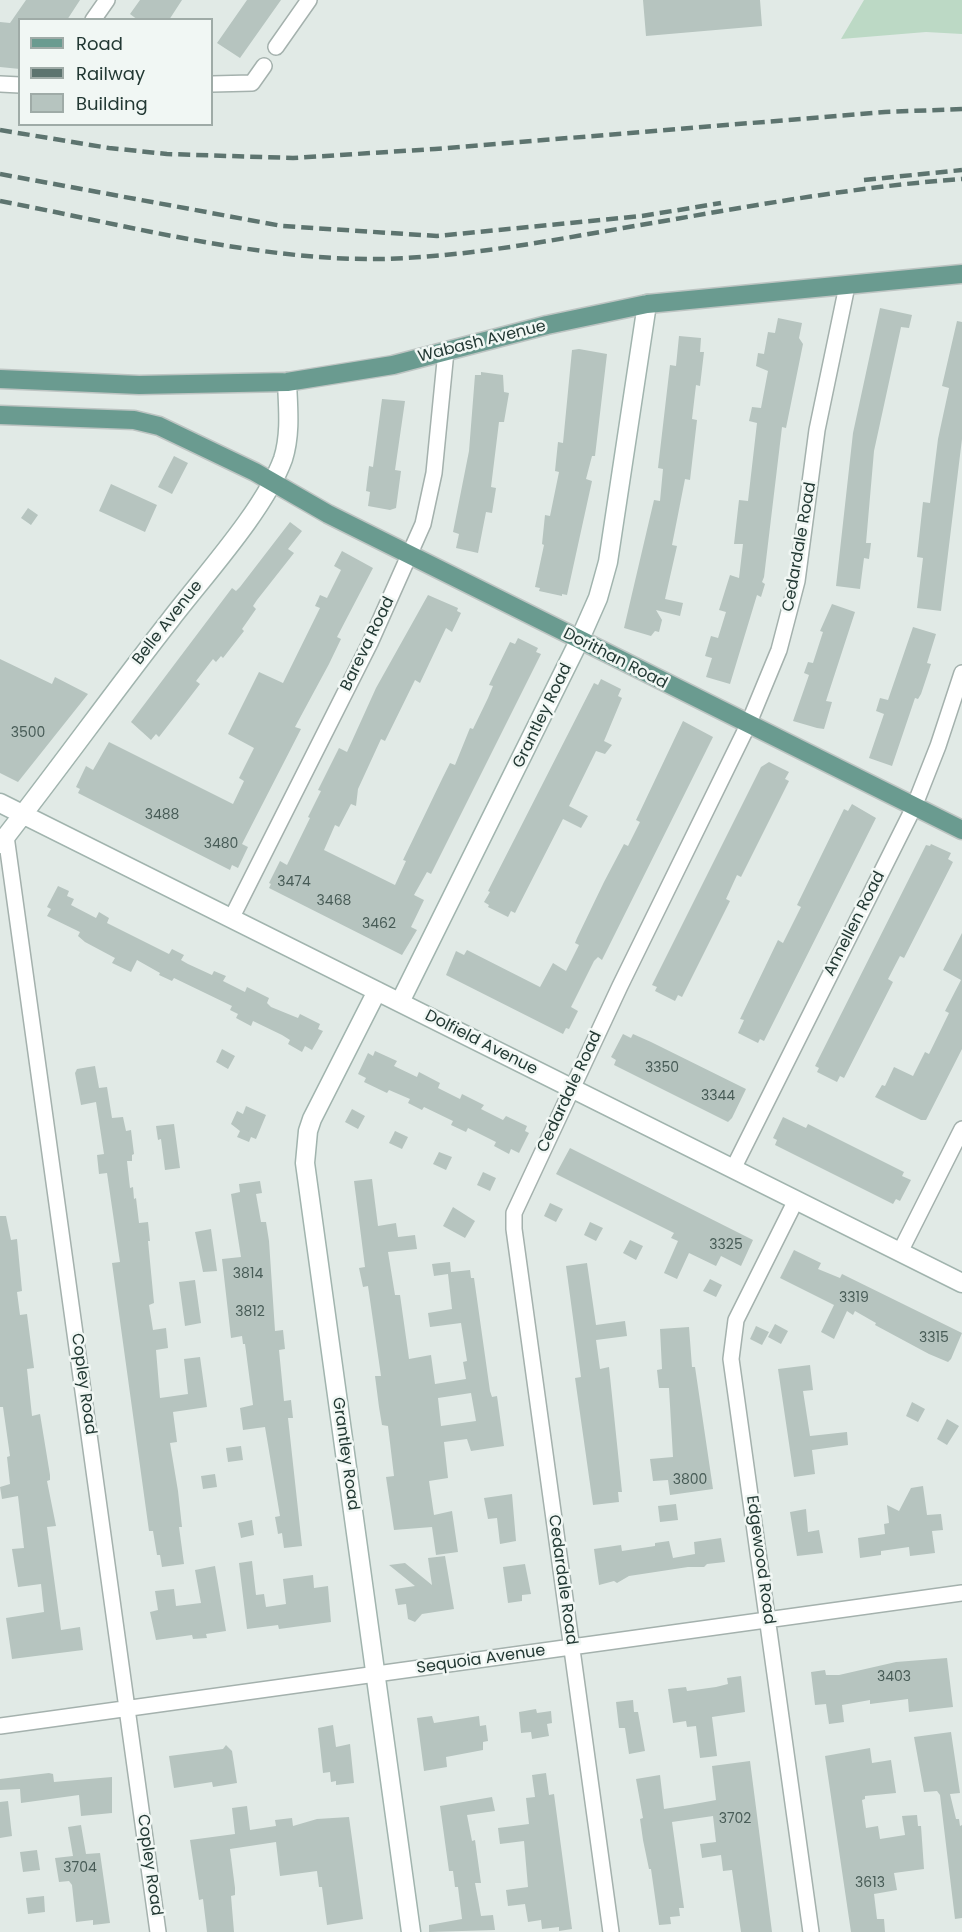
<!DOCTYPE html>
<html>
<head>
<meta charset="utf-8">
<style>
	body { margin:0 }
	#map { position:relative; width:962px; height:1932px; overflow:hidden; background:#e1eae6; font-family:Poppins,sans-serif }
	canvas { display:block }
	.legend { position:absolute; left:18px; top:18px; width:195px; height:108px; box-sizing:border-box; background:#f1f7f4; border:2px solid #9faba7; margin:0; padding:8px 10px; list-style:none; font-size:18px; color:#233934 }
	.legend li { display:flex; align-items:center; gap:12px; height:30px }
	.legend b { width:30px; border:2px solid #9faba7 }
</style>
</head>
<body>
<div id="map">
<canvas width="962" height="1932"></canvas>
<ul class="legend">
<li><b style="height:8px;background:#6a9b90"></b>Road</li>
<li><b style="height:8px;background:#5d746f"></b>Railway</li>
<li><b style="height:16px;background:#b6c4bf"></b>Building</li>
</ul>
</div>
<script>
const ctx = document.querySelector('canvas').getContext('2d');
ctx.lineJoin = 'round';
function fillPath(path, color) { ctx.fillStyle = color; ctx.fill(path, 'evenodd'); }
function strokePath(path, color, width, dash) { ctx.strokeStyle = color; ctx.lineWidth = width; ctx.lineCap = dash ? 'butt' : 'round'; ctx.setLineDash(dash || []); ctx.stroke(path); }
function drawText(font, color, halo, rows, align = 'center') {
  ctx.font = font + ' Poppins,sans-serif'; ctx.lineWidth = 5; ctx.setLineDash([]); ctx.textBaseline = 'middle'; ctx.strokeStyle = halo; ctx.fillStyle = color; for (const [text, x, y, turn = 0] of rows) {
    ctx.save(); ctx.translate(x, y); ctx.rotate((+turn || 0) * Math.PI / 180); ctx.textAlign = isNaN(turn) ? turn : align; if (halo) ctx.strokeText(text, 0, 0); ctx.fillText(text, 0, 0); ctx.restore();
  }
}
fillPath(new Path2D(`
	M864,0H962V34L926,32L841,39Z`), '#bcd9c5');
fillPath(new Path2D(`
	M26,0H80L67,20H20V69L0,67V22L10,23Z
	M140,0H182L169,20H138L130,14Z
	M247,0H281L240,58L217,43Z
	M643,0H760L762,26L646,36Z
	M880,308L912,315L909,328L901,327L874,451L866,543H871L869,559L864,558L860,589L836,586L853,433Z
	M778,318L802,323L799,338L803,344L786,428L782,427L764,577L762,582L765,584L761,597L757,595L730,684L706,677L712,658L705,656L711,636L718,638L726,612L719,610L730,575L739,578L743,544H734L739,500L748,501L757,423L749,421L752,407L761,408L768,371L756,366L758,353L764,354L768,332L775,333Z
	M957,321L962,322V439L941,611L917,608L923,558L917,557L923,502L930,503L938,439L949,388L942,386Z
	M679,336L701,338L700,352H704L700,386L696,385L692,419L697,420L690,480L685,479L672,545L677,546L665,599L683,603L680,616L656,610L662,620L659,632L655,631L651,636L624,628L654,500L660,501L663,469L658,468L670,365L676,366Z
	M579,349L607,354L595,456H592L586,479L592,481L567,595L562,594V596L539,591L540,588L535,587L544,545L542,544L545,515L550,516L559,472L555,471L558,442L563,443L572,350Z
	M481,372L503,375L504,392L509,393L504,422H499L491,487L496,488L492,513L486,512L478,553L456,548L459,534L453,532L469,451L475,375H481Z
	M382,399L405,401L395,470L401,471L396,508L390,510L368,506L370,492L366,491L369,466L373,467Z
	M174,456L188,463L172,494L158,487Z
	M111,484L157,505L145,532L99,511Z
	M28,508L38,515L31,525L21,518Z
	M290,522L302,531L288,549L294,553L257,600L253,606L256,609L242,629L244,631L223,658L221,656L216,662L213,659L196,681L200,684L180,710L159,737L156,734L151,740L131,722L232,588L236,591L240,587Z
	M342,551L373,568L337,637L341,639L329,664L295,727L301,729L242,844L248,847L238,868L232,865L230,870L78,793L80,789L76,787L86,766L93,770L109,742L233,804L244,781L239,778L254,748L228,734L259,672L283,683L320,608L315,606L320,595L327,598L341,570L334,566Z
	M428,595L458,608L457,611L461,613L452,632L446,628L420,683L415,680L385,741L381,739L358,789L356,806L351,804L339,827L335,825L324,850L395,885L406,861L403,860L443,777L450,763L455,765L470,728L473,729L488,698L493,686L489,685L510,642L515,644L518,638L538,648L536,652L541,654L431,874L427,872L414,895L424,900L411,927L417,930L402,955L269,888L271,884L269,883L280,861L287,865L310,818L308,817L321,791L318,790L339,748L347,752L376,688Z
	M832,604L855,612L826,701L832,702L824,729L817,728L793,721L809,675L804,673L808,662L813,663L823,632L820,631Z
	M913,627L936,634L927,663L931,664L921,694L918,699L915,698L892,766L869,758L884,714L876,711L880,698L888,700Z
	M0,659L52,684L55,677L88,694L18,782L0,773Z
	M601,679L621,689L618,696L622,698L604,741L612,745L605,754L596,751L569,806L588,816L581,828L563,819L518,907L515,913L511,911L508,917L488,907L489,905L484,902L490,892L488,891L594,683L598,685Z
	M683,721L713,737L602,960L598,957L594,961L571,1007L578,1011L569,1029L566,1028L563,1034L446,975L456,951L464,955L467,950L540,987L553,963L566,971L579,945L575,943L577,938L604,882L624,844L628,846L640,822L636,820Z
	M769,762L789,772L785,779L789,781L741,877L737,875L726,899L730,901L682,997L678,995L675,1001L655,991L657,987L652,985L761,767Z
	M852,804L876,818L764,1041L760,1039L758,1043L738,1033L744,1020L740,1019L778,940L783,943L801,907L797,905L844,809L848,811Z
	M931,844L951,853L948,859L953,862L904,958L900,956L888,979L893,982L844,1078L840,1076L837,1082L817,1072L819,1068L815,1066L926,845L930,846Z
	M58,886L69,891L67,896L74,899L71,905L96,918L99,912L109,918L107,923L169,954L172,949L184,955L181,960L188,964L212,975L214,971L226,976L223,981L245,992L247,987L269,998L267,1003L271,1007L298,1018L300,1014L320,1024L318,1029L323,1031L312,1050L305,1046L302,1052L288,1044L290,1040L282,1035L253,1021L251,1026L236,1018L238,1014L230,1010L232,1006L174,978L172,981L159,975L160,973L137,960L131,972L112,963L115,958L85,942L78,936L80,932L47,916L51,909L47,907Z
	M962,933V1049L926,1120H921L875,1097L882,1085L885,1086L894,1067L913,1076L925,1052L929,1054L949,1013L945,1011L961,980L943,970Z
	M623,1034L631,1038L633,1034L651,1042L746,1089L732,1118L728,1122L614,1065L616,1060L611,1057Z
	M222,1049L235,1056L228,1069L216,1062Z
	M375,1051L397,1061L394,1066L417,1077L419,1072L440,1083L438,1088L460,1099L462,1094L484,1105L481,1109L503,1120L506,1116L527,1126L525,1131L529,1133L519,1153L511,1149L509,1154L494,1146L496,1142L468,1128L466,1132L451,1125L453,1121L424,1107L422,1110L408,1103L410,1099L389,1090L387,1093L364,1082L366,1078L358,1074L368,1053L373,1056Z
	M95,1066L99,1088L107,1087L112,1118L123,1117L126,1131L131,1130L134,1154L132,1155V1161H127L130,1188L133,1187L134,1199L136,1198L139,1223L148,1222L150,1241H148L154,1303L149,1305L153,1330L166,1328L168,1348L156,1350L160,1398L188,1394L184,1359L200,1357L207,1407L173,1412L177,1442L170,1443L178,1491L182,1527H179L184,1564L162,1567L160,1555H157L153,1531H149L112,1263L120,1262L107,1173L99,1174L97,1155L104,1154L96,1102L81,1105L75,1073L77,1069Z
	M246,1106L266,1115L256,1139L251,1137L249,1142L237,1137L240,1131L231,1124L237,1111L243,1114Z
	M352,1109L365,1116L358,1129L345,1122Z
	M783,1117L806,1128L808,1124L904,1172L902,1176L911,1180L900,1201L896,1199L893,1204L775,1145L777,1140L773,1138Z
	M174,1124L180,1168L165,1170L161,1139L158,1140L156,1126Z
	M395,1131L408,1137L402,1149L389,1143Z
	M570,1148L753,1240L741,1266L721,1256L716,1266L689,1253L677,1279L664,1273L678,1241L671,1238L674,1233L556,1174Z
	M439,1152L452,1157L446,1170L433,1164Z
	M483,1172L496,1178L490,1191L477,1185Z
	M372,1179L378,1226L396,1223L398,1237L415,1235L417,1249L388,1252L395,1295H400L409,1359L431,1355L435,1384L466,1379L463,1362L467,1361L461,1323L430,1327L428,1313L452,1309L448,1274L434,1276L432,1264L450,1262L451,1272L470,1270L471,1278H474L490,1391L492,1397L497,1396L504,1446L471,1451L467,1439L444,1442L448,1478L429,1481L434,1515L452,1511L458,1552L436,1555L432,1527L394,1530L386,1477L394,1476L388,1426L382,1425L379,1407L375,1376H381L368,1286L363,1287L359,1268L365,1267L354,1181ZM471,1393L476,1421L441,1426L438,1398Z
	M260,1181L262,1193L256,1194L261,1222H266L269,1241L275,1331L283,1330L285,1349L279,1350L284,1401L291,1400L293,1418H288L302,1546L284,1548L282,1533L278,1534L277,1528L275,1517L280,1516L265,1427L243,1430L240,1408L253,1405L245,1344H243L242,1336L231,1338L222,1259L241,1257L231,1194L240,1192L239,1184Z
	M550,1203L563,1209L556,1222L544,1216Z
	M453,1207L475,1221L465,1238L443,1226Z
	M0,1216H6L11,1240L17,1239L22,1291L17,1292L20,1315L27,1314L34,1368L27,1369L32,1416L40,1414L50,1475V1480L47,1481L56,1526L47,1527L61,1630L80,1627L83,1650L12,1659L6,1618L44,1612L41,1584L18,1587L12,1549L24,1548L18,1496L2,1499L0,1487L10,1484L7,1457L10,1456L3,1407H0Z
	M590,1222L603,1228L596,1241L584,1235Z
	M211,1229L217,1271L203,1272L195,1232Z
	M630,1240L643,1246L636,1260L623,1253Z
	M794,1250L821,1263L818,1269L840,1278L842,1274L962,1333L951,1359L948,1362L929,1354L875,1325L876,1323L855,1311L853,1315L847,1311L834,1339L821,1332L834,1305L780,1278Z
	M587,1263L596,1325L625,1321L627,1336L596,1340L600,1369L609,1367L622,1492H618L619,1502L593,1505L575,1378L581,1377L566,1266Z
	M710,1279L722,1285L716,1297L703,1291Z
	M195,1280L201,1323L185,1326L179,1282Z
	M775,1324L788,1331L781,1344L768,1337Z
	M756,1326L769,1332L762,1345L750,1339Z
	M689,1327L692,1367H695L713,1489L670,1495L668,1480L653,1481L650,1459L673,1457L669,1388H659L657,1370L662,1369L660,1329Z
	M810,1365L813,1390L803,1391L810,1436L847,1432L848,1445L812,1450L815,1474L794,1477L778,1369Z
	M912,1402L925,1409L918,1422L906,1416Z
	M947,1419L959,1426L947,1445L937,1439Z
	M241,1446L243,1460L228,1462L226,1448Z
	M215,1474L217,1487L203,1489L201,1476Z
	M923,1486L927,1515L941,1514L943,1530L932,1531L935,1553L910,1556L909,1547L881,1551V1555L860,1558L858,1538L885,1534L884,1524L889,1523L887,1505L899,1511L911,1488Z
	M512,1494L516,1541L500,1544L497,1518L488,1519L484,1498Z
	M676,1504L678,1520L660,1522L658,1506Z
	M806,1509L808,1532L819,1530L823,1553L797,1556L790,1512Z
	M252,1520L254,1535L241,1538L238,1523Z
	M721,1538L725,1562L707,1564L704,1567H688L629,1576L617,1583L614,1581L599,1585L594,1549L621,1545L622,1551L655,1546V1543L669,1541L673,1558L695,1554L694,1542Z
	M445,1556L454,1609L422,1614L415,1622L408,1619L406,1604L398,1605L395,1589L415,1586L389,1565L405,1563L432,1585L428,1558Z
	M252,1561L256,1595L264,1594L266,1607L286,1604L283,1579L313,1575L314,1588L328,1586L331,1622L279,1629L278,1625L247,1629L239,1563Z
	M525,1564L531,1594L522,1595V1601L508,1603L503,1567Z
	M215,1566L226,1631L206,1634L207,1638L193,1639L192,1635L156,1640L150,1612L158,1610L155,1591L174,1589L176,1606L201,1603L195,1570Z
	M947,1658L953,1707L909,1712L908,1699L870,1704V1700L842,1705L844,1722L829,1724L826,1704L815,1705L811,1672L825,1670L826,1675H839L896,1662Z
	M741,1676L745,1712L712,1717L717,1756L700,1758L696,1726L687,1727L686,1721L673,1723L668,1689L686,1687L687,1691L716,1687L728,1684L727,1678Z
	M633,1700L634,1712H638L645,1751L629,1754L625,1728H619L616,1702Z
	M536,1709L537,1713L551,1711L552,1723L547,1724L549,1736L532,1739L531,1732L521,1733L519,1712Z
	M432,1716L434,1723L479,1716L480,1726L486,1725L488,1741L483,1742V1750L446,1757L447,1767L424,1771L417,1718Z
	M333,1725L336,1747L350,1744L354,1783L336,1785V1781L331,1782L330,1772L323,1773L318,1728Z
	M951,1732L960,1793L950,1794L956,1819H959L960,1826L962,1825V1918L955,1919L940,1795L937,1791L924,1792L914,1737Z
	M226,1745L232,1751L237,1783L213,1787L212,1782L174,1788L169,1756L223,1749Z
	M870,1748L872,1763L891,1760L896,1793L865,1796V1799L862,1800L866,1828L878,1826L880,1839L905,1835L902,1816L917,1815L918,1826H921L924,1869L894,1873L897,1890L874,1894L877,1919H884L885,1932H851L825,1756Z
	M750,1761L772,1932H741L732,1870L723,1871L721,1855L702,1858L700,1844L716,1842L713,1816L672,1822L684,1908H679L680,1916L670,1917L671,1924L659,1925L651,1869H649L643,1840L640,1819L643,1818L636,1779L660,1775L664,1809L689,1805L716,1800L712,1766Z
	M49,1773L53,1774L54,1782L112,1777V1813L81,1816L79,1795L21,1803L20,1789L0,1790V1779Z
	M546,1773L549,1795L554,1794L572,1929L559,1931V1927L542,1929L541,1920L528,1922L525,1904L508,1906L506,1890L528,1887L524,1841L500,1844L498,1828L529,1824L526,1798L535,1797L532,1775Z
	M492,1797L495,1811L467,1815L472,1841L475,1840L481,1883H475L481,1916L493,1915L495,1930L429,1932V1925L462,1919L458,1887H455L453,1871H449L440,1806Z
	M8,1801L12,1836L0,1838V1802Z
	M247,1806L250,1830L276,1826L275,1820L292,1818L293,1826L317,1819L349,1817L363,1919L327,1925L322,1887H319L317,1871L280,1876L276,1842L230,1849L235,1888V1895L231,1896L234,1932H207L203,1899L199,1900L190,1840L235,1834L232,1808Z
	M81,1825L86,1854L100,1853L110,1923L93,1925V1920L76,1922L72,1885L69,1881L59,1882L55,1858L73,1856L68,1827Z
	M37,1850L40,1870L23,1872L20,1852Z
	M44,1896L45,1912L28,1914L26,1898Z`), '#b6c4bf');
const street = new Path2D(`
	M93,20L107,0
	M276,47L309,0
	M0,84L20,85
	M212,84L252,83L264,66
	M6,836L158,1932
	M231,919L370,643L423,524L434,473L446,351
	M733,1169L914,807L938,746L962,673
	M796,1200L736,1320L731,1359L811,1932
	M900,1252L962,1129
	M0,1726L962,1593
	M611,1932L514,1229V1213L620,986L748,725L779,650L797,581L817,430L847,286`);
const secondary = new Path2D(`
	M0,803L962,1283
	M0,844C58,770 113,693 171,619C204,576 265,509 283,459C291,434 288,407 287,382
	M377,991L312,1119L308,1131L305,1163L411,1932
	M400,1002L579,641L598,598L608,562L647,304`);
const primary = new Path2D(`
	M0,379L139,385L287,382L393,365L547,325L647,304L962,274
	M0,415L134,420L159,426L255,472L328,514L962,830`);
strokePath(street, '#a4b1ad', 18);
strokePath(secondary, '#a1b4ae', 21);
strokePath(primary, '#bdc4c2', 21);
strokePath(street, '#fff', 15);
strokePath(secondary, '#fff', 18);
strokePath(primary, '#6a9b90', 18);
strokePath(new Path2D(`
	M0,130L109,148L167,154L293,158L435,149L885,112L962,109
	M0,174L282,226L437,236L642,216L721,203
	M864,180L962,170
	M0,201C121,224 259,261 381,259C463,257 543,242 623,228C736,209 848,187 962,179`), '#5d746f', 4.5, [12, 6]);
drawText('14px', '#485c57', null, [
	["3500",28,733],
	["3488",162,815],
	["3480",221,844],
	["3474",294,882],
	["3468",334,901],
	["3462",379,924],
	["3350",662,1068],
	["3344",718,1096],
	["3325",726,1245],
	["3814",248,1274],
	["3319",854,1298],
	["3812",250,1312],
	["3315",934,1338],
	["3800",690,1480],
	["3403",894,1677],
	["3702",735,1819],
	["3704",80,1868],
	["3613",870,1883]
]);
drawText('16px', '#233934', '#f1f7f4', [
	["Wabash Avenue",482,342,-14],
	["Cedardale Road",800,547,-80],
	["Belle Avenue",168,623,-52],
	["Bareva Road",368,644,-64],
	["Dorithan Road",615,659,27],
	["Grantley Road",543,716,-64],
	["Annellen Road",855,924,-63],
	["Dolfield Avenue",481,1043,27],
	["Cedardale Road",570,1092,-65],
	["Copley Road",83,1384,82],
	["Grantley Road",345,1454,82],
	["Edgewood Road",760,1560,82],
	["Cedardale Road",562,1580,82],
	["Sequoia Avenue",481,1660,-8],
	["Copley Road",149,1865,82]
]);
</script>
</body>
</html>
